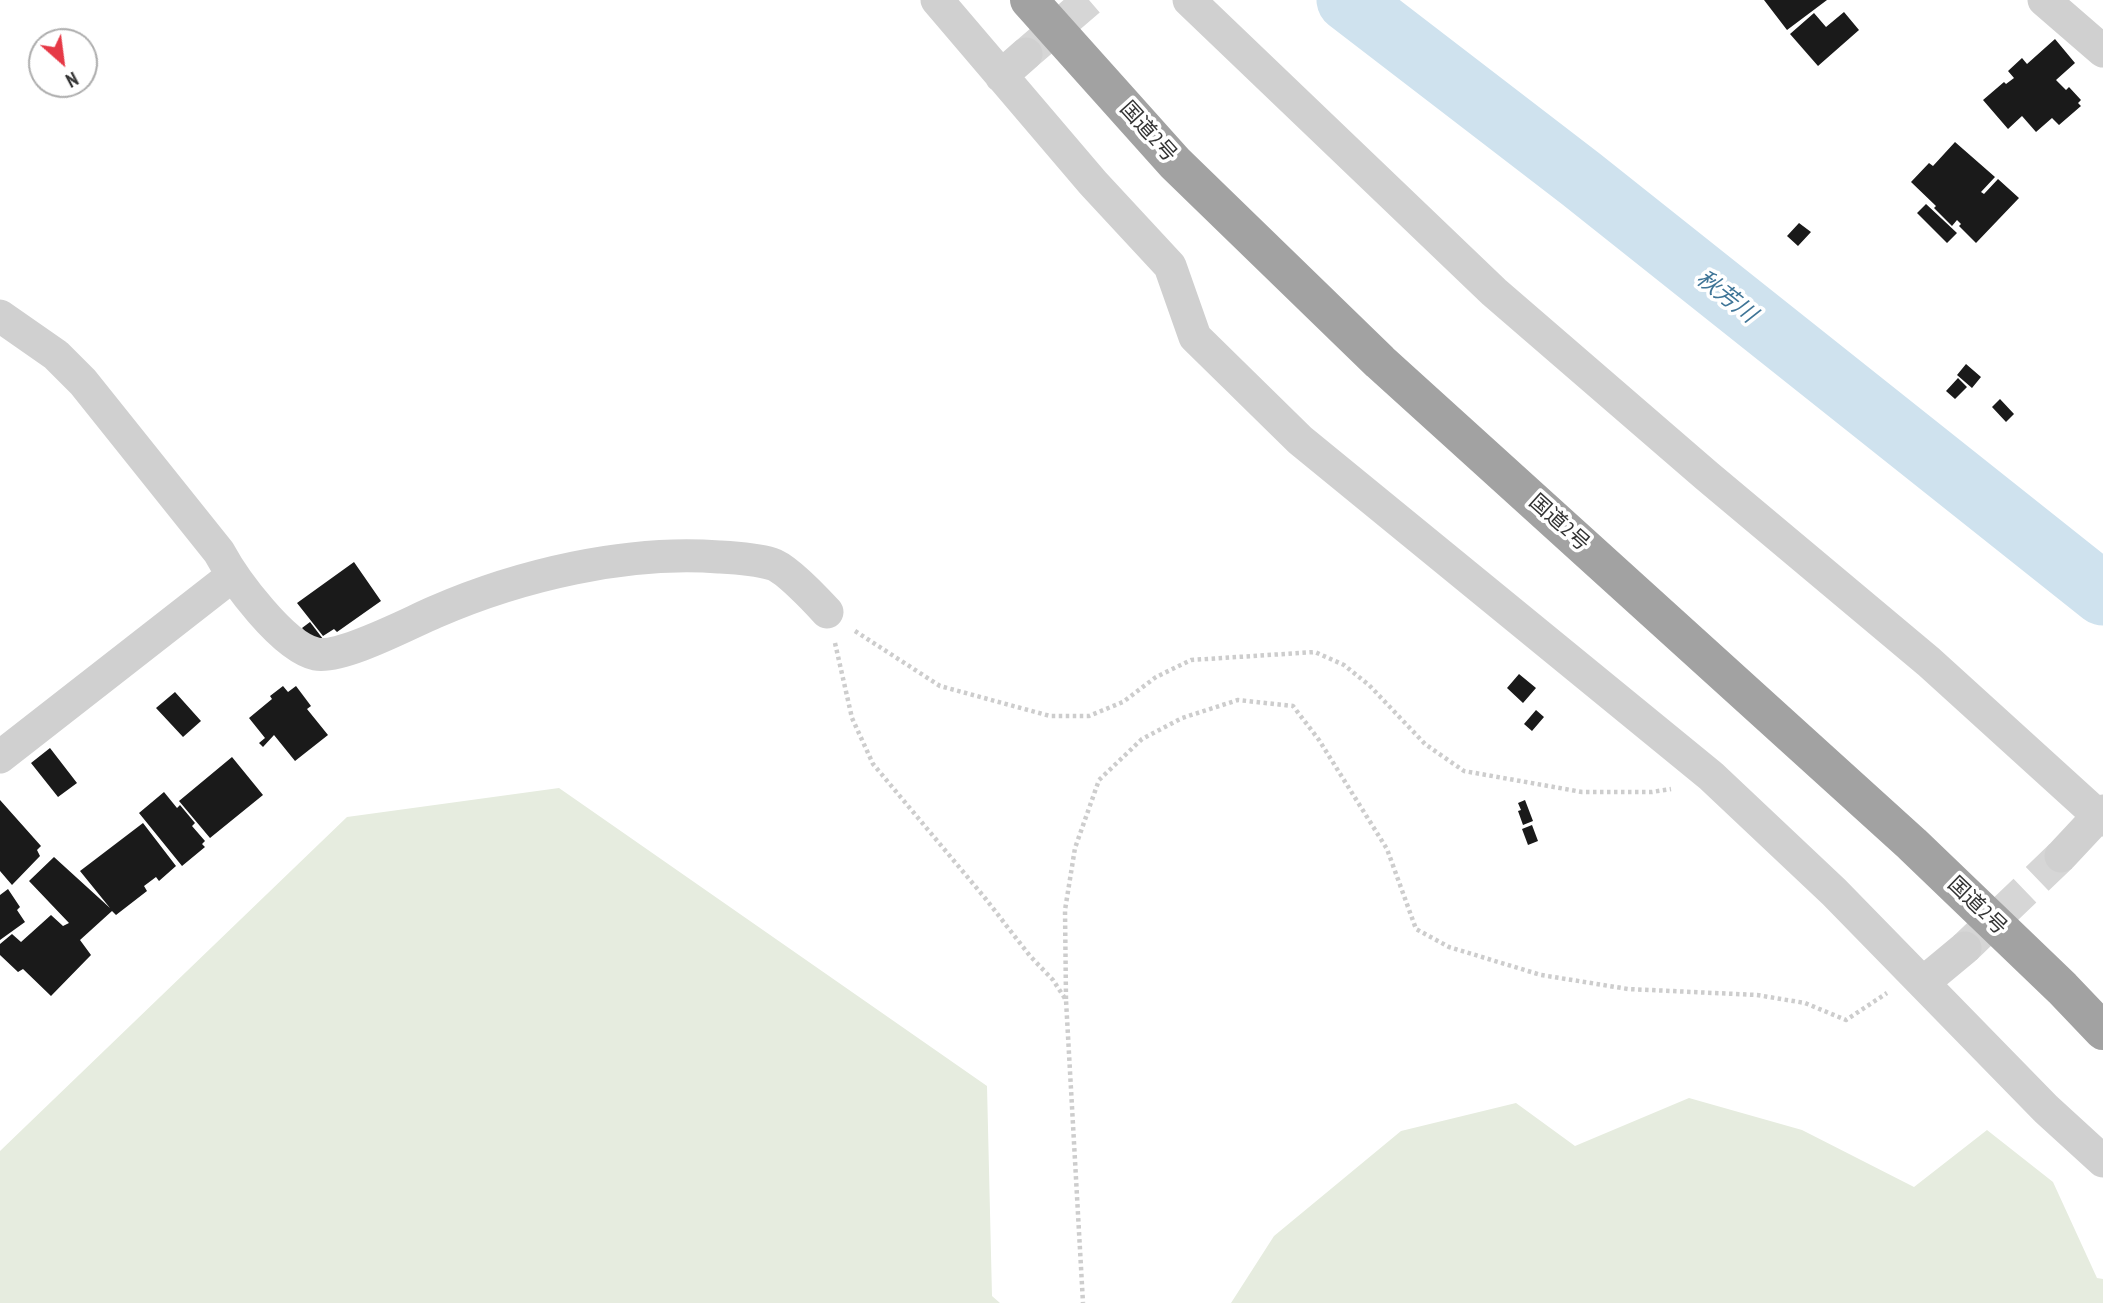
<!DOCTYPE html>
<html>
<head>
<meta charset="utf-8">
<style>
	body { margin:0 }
	#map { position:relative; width:2103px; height:1303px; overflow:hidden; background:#fff; font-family:"PT Sans Narrow",sans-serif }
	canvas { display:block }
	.north { position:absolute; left:28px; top:28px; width:70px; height:70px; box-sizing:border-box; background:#fff; border:2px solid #adadad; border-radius:50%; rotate:152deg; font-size:19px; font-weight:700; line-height:28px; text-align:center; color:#333 }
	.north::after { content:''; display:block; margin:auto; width:24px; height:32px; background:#e63946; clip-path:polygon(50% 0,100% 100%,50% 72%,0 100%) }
</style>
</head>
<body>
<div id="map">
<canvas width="2103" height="1303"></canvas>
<div class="north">N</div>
</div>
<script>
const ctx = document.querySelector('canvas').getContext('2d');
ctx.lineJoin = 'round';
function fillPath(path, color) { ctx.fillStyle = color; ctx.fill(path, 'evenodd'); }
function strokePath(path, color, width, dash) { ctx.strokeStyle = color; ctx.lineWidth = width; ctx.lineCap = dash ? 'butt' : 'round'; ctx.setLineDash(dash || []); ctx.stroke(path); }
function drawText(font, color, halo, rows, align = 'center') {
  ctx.font = font + ' "PT Sans Narrow","Noto Sans JP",sans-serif'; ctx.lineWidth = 7; ctx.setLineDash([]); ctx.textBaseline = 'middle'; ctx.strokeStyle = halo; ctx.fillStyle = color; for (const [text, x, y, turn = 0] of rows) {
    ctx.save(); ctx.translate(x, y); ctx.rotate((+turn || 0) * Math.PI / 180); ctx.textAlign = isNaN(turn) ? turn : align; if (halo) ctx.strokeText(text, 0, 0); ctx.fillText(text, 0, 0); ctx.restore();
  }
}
fillPath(new Path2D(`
	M559,788L987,1086L992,1296L1000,1303H0V1151L347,817Z
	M1689,1098L1802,1130L1914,1187L1987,1130L2053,1182L2097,1278L2103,1279V1303H1231L1274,1236L1401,1131L1516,1103L1575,1146Z`), '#e6ecdf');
strokePath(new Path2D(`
	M1348,0L1581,179L2103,594`), '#cfe2ee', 63);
fillPath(new Path2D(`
	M1764,0H1827L1787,30Z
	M1844,12L1859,30L1818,66L1790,34L1814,13L1826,27Z
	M2055,39L2075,63L2056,80L2066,90L2069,87L2081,100L2078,103L2081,106L2059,125L2052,118L2036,132L2022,116L2008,129L1983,100L2004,82L2006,84L2014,78L2008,71L2022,58L2027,64Z
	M1955,142L1995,177L1981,192L1984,194L1998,179L2019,198L1976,243L1959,226L1961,224L1957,220L1952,226L1934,208L1936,206L1911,182L1929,163L1933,166Z
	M1926,204L1957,233L1947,243L1917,213Z
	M1799,223L1811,232L1798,246L1787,236Z
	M1966,364L1981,377L1972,388L1957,375Z
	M1958,378L1967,387L1955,399L1946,391Z
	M2000,399L2014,414L2006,422L1992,407Z
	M354,562L381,601L337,632L334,629L323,636L297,603Z
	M310,622L323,639L315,644L302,628Z
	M1519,674L1536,688L1523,703L1507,688Z
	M283,686L288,692L296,686L311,706L307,709L328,735L295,761L274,735L263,747L259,743L265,738L249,718L272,699L270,696Z
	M175,692L201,721L183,737L156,708Z
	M1536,710L1544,717L1532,731L1524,724Z
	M50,748L77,783L58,797L31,763Z
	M232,757L263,795L210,838L179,801Z
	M164,792L177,808L180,805L195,823L192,826L205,841L202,844L205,847L182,866L139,813Z
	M0,800L41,846L37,850L40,856L12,885L0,871Z
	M1525,800L1533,821L1523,825L1518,811L1521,810L1518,803Z
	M143,823L176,866L159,881L156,877L144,886L147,891L116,915L112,911L80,940L91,955L51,996L23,969L18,972L0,955V944L12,934L21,942L51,915L63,926L69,923L29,881L54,857L110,908L80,871Z
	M1532,825L1538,841L1528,845L1522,829Z
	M8,889L20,907L17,910L25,922L0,940V895Z`), '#1a1a1a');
strokePath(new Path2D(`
	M1026,54L1089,0
	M1965,948L2061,856`), '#d6d6d6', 33, [33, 17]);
strokePath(new Path2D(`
	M855,631L940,686L1050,716H1089L1123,702L1156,677L1191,660L1315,652L1344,665L1369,685L1425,744L1464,771L1582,792H1652L1671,789
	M835,643L852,718L873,764L985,898L1030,956L1053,980L1066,1000L1083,1303
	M1066,999L1065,910L1075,848L1099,780L1142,739L1182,718L1238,700L1293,706L1319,740L1387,849L1416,929L1449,947L1541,975L1628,989L1757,995L1805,1003L1846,1020L1887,993`), '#cdcdcd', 4.5, [3.5, 3.5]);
strokePath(new Path2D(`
	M937,0L1093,183L1170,266L1195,337L1300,440L1711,776L1834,892L2046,1109L2103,1161
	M1189,0L1494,292L1707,476L1929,662L2103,820
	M2044,0L2103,51
	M1001,76L1026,54
	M0,316L56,355L83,382L219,552C234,580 283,647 316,654C342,659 409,623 435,612C520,575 627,550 719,557C736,558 755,559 772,564C786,568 816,600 827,612
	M0,757L232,576
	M2061,856L2103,811
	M1924,982L1965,948`), '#d0d0d0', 33);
strokePath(new Path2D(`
	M1029,0L1175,163L1380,362L1912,844L2062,988L2103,1031`), '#a2a2a2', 38);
drawText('21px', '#333', '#fff', [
	["国道2号",1148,132,48],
	["国道2号",1559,523,42],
	["国道2号",1977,906,44]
]);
drawText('italic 23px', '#3f7597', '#fff', [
	["秋芳川",1726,297,38]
]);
</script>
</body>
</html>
